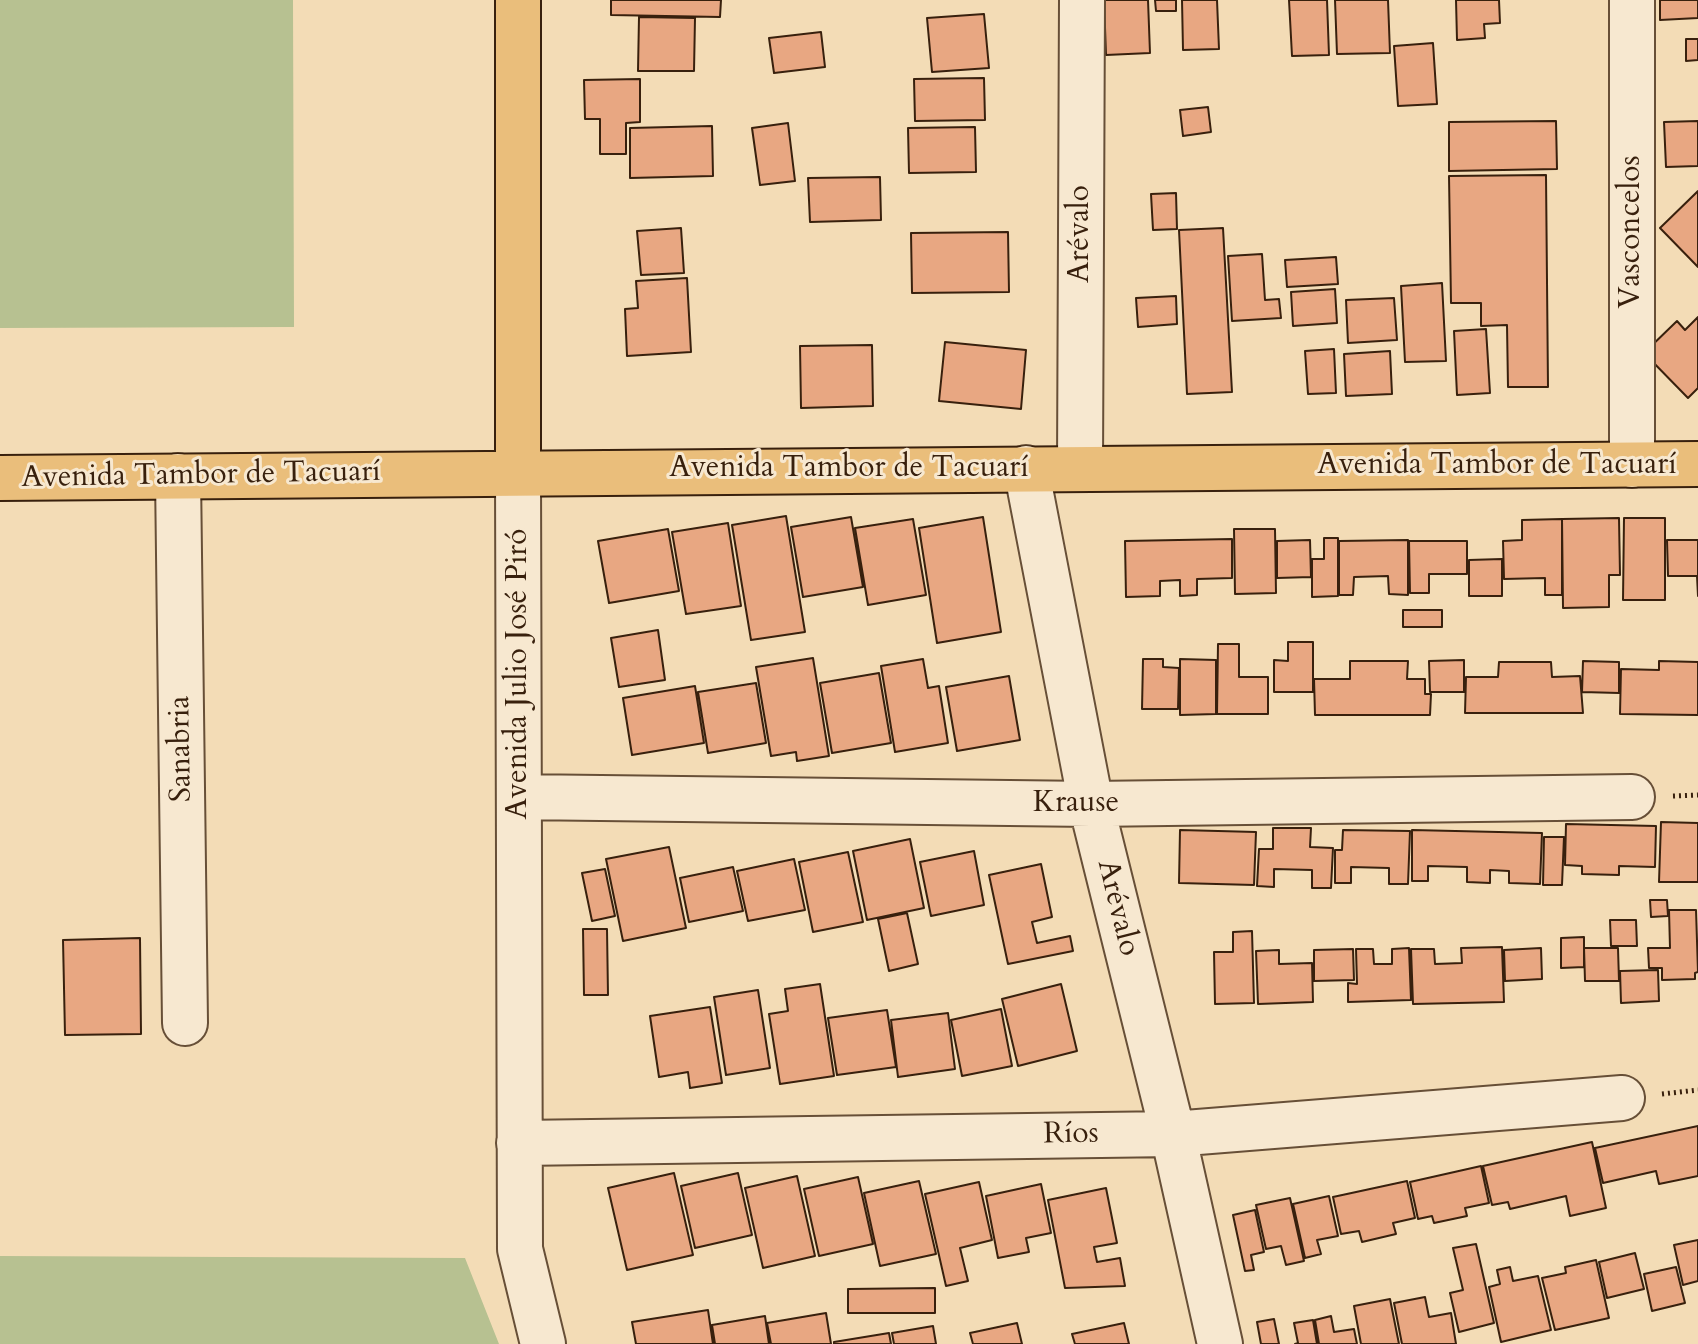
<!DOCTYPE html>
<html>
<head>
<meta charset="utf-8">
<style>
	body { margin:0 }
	canvas { display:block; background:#f3dcb6 }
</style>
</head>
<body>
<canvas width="1698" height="1344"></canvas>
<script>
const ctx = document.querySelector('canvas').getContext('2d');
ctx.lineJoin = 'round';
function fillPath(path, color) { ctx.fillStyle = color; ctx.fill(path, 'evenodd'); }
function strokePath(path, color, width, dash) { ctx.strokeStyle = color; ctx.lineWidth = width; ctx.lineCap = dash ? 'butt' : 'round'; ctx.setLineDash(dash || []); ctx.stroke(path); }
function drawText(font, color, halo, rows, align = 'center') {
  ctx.font = font + ' Cardo,serif'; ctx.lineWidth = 6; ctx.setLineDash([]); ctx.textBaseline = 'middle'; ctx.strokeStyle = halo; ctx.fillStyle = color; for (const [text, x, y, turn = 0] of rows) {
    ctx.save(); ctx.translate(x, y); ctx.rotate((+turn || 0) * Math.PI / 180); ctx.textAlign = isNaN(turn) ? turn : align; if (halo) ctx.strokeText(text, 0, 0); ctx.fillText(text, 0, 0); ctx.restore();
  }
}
fillPath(new Path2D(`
	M0,0H293L294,327L0,328Z
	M0,1256L465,1258L499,1344H0Z`), '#b7c191');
const building = new Path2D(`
	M611,0H721L720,17L611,15Z
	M1104,0H1148L1150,53L1106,55Z
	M1155,0H1176V11H1156Z
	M1182,0H1217L1219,49L1183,50Z
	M1289,0H1327L1329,55L1292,56Z
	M1335,0H1388L1390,53L1337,54Z
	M1456,0H1499L1500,23L1484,24L1485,38L1457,40Z
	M1660,0H1698V18L1660,20Z
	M984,14L989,68L932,72L927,18Z
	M639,17L695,18L694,71H638Z
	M821,32L825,67L774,73L769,38Z
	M1686,39H1698V60L1686,61Z
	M1433,43L1437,104L1398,106L1394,46Z
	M984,78L985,120L915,121L914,79Z
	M640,79V122L626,123V154H600V119H585L584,80Z
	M1208,107L1211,132L1183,136L1180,110Z
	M1556,121L1557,169L1449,171V122Z
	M1698,121V166L1666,167L1664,122Z
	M788,123L795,181L760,185L752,128Z
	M712,126L713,176L630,178V128Z
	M975,127L976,172L909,173L908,128Z
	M1546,175L1548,387H1508L1507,325L1481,326V303H1451L1449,176Z
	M880,177L881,220L810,222L808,178Z
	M1698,191V267L1660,228Z
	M1176,193L1177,229L1153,230L1151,194Z
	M681,228L684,273L641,275L637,231Z
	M1223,228L1232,392L1187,394L1179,230Z
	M1008,232L1009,292L912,293L911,233Z
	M1262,254L1265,300L1279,299L1281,318L1232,321L1228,256Z
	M1336,257L1338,284L1287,287L1285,260Z
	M687,278L691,352L627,356L625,309L638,308L636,281Z
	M1442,283L1446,361L1405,362L1401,286Z
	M1335,289L1337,323L1293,326L1291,292Z
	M1176,296L1177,324L1138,327L1136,298Z
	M1394,298L1397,340L1348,343L1346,300Z
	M1698,317V388L1688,398L1644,353L1677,321L1685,330Z
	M1486,329L1490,393L1457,395L1454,331Z
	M945,342L1026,350L1021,409L939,401Z
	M872,345L873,406L801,408L800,346Z
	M1334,349L1336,393L1308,394L1305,351Z
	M1390,351L1392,394L1346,396L1344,354Z
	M786,516L805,632L751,640L732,525Z
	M851,517L863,587L803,597L791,527Z
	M983,517L1001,632L937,643L919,528Z
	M1619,518L1620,575H1609V607L1563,608L1562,519Z
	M1624,518H1665V600H1623Z
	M913,519L926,595L868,605L855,528Z
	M1562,519V595H1545V578L1504,579L1503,541L1522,540V520Z
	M728,523L741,606L686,614L672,532Z
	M668,529L679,591L609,603L598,541Z
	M1234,529H1275L1276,593L1235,594Z
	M1324,538H1338V596L1312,597V559H1324Z
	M1232,539V578L1197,579V595L1180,596V580L1160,581V596L1126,597L1125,541Z
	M1310,540L1311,577L1277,578V541Z
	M1408,540V595L1389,594L1388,576L1354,577L1353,595H1339V541Z
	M1667,540H1698V596L1697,576H1668Z
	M1409,541H1467V574H1429V593H1410Z
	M1502,559V596H1469V560Z
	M1403,610H1442V627H1403Z
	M658,630L665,680L619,687L611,638Z
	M1288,642H1313V692H1274V660L1288,661Z
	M1218,644H1239V677H1268V714H1217Z
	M813,658L829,756L797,761L796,752L771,756L756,667Z
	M923,659L928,688L939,686L948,743L895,752L881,666Z
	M1143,659H1163V667L1179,668L1178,709H1142Z
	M1180,659L1216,660V714L1180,715Z
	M1464,660V692H1430L1429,661Z
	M1350,661H1408L1407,679H1425V694H1431L1430,715H1315L1314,679H1350Z
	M1583,661L1619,662V693L1582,692Z
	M1659,661L1698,662V715L1620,714L1621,669L1659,670Z
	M1499,662H1551L1552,677L1580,676L1583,713H1465L1466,677H1498Z
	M879,673L891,743L832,753L820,683Z
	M1009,676L1020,740L957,751L946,687Z
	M756,683L766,743L708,753L698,692Z
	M695,686L704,743L632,755L623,698Z
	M1661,822L1698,823V882H1659Z
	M1566,824L1656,826L1655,867L1619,866V875L1582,874V866L1565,865Z
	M1273,828H1311L1310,847L1333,848L1331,888H1312V870L1274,869V887L1257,886L1259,849H1273Z
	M1180,830L1256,832L1254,885L1179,883Z
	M1343,830L1410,831L1408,884H1389V868L1351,867V883H1335V850H1342Z
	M1412,830L1542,833L1540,884L1509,883V871L1490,870V883L1467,882V867L1428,866V881H1412Z
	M1544,837H1564L1562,885H1543Z
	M910,839L924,908L867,920L853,851Z
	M669,847L686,928L623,941L606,859Z
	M974,851L984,905L931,916L920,862Z
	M848,852L863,922L813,932L799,862Z
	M794,859L805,910L748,921L737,871Z
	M1041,864L1052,917L1032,922L1037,943L1070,936L1073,951L1008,964L989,875Z
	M733,867L743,911L689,922L680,878Z
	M605,869L615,916L592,921L582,873Z
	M1650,900H1667L1668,916L1651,917Z
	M1669,910H1696L1698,972L1695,973V979L1662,980V968H1649L1648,948H1670Z
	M907,913L918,964L889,971L878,919Z
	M1610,920H1636L1637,946H1611Z
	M583,929H607L608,995H584Z
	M1252,931L1254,1003L1215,1004L1214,952H1233V932Z
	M1584,937V967L1561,968V938Z
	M140,938L141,1034L65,1035L63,940Z
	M1502,947L1504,1002L1413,1004L1411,949H1434L1435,964L1462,963L1461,948Z
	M1409,948L1411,1000L1348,1002V983L1357,984L1356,949H1373L1374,964H1392V949Z
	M1541,948L1542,979L1505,981L1504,950Z
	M1584,948H1618L1619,981H1585Z
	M1353,949L1354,980L1314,981V950Z
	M1279,950V964L1312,963L1313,1002L1258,1004L1256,951Z
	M1658,970L1659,1001L1621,1003L1620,971Z
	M820,984L834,1076L780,1084L769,1014L788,1011L785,989Z
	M1061,984L1077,1051L1018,1066L1002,999Z
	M758,990L770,1068L726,1075L714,997Z
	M710,1007L722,1083L690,1088L688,1072L659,1077L650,1016Z
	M1001,1009L1012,1066L962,1076L951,1020Z
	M887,1010L896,1067L837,1075L828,1018Z
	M948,1013L955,1069L898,1077L891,1020Z
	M1698,1126V1176L1659,1184L1656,1171L1603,1183L1595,1148Z
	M1592,1142L1606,1208L1570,1216L1566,1196L1510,1209L1508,1202L1492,1205L1483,1166Z
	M1481,1166L1489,1203L1465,1208L1467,1216L1434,1223L1432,1216L1418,1219L1410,1182Z
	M674,1173L693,1255L627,1270L608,1188Z
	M738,1173L752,1235L695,1248L681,1186Z
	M797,1176L815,1256L763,1268L745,1188Z
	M858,1177L873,1244L819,1256L804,1189Z
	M919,1181L936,1254L880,1266L864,1193Z
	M1407,1181L1415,1218L1393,1223L1396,1234L1362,1242L1359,1231L1341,1234L1333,1197Z
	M979,1182L992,1240L960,1248L968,1281L946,1286L925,1194Z
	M1041,1184L1051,1233L1026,1238L1029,1252L998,1258L986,1196Z
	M1106,1188L1117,1243L1094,1247L1097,1262L1120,1258L1125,1286L1065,1288L1048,1200Z
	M1329,1196L1338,1236L1317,1240L1321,1254L1305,1258L1293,1204Z
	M1290,1198L1304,1261L1286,1265L1281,1246L1266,1249L1256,1205Z
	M1255,1210L1264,1252L1251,1255L1254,1270L1245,1271L1233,1215Z
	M1698,1240V1281L1683,1285L1674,1245Z
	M1476,1244L1494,1323L1459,1332L1450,1293L1463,1290L1453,1248Z
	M1635,1253L1644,1289L1607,1298L1599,1262Z
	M1596,1260L1609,1318L1555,1330L1542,1278L1566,1273L1565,1267Z
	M1510,1267L1513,1281L1538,1276L1551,1330L1501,1342L1489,1287L1500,1284L1497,1270Z
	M1676,1267L1685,1303L1652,1311L1644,1274Z
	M935,1288V1313H848V1289Z
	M1425,1297L1429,1317L1451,1313L1456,1344H1402L1394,1303Z
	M1390,1299L1399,1344H1361L1354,1306Z
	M708,1310L713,1344H636L632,1322Z
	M826,1313L831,1344H771L767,1323Z
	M765,1316L769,1344H715L712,1325Z
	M1331,1316L1334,1332L1354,1329L1357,1344H1319L1315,1320Z
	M1274,1319L1279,1344H1261L1257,1322Z
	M1313,1320L1317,1344H1295L1298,1343L1294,1323Z
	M1017,1323L1022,1344H973L970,1333Z
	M1124,1323L1129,1344H1075L1072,1334Z
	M933,1326L936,1344H894L892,1333Z
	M889,1333L891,1344H834V1342Z`);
fillPath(building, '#e8a782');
strokePath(building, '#38200d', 2);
const minor = new Path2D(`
	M1632,0V465
	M1026,468L1091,804L1173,1134L1220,1344
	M1080,468L1082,0
	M518,471L520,1249L543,1344
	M178,476L185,1023
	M519,797L1091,804L1632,797
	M519,1143L1173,1134L1622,1098`);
const primary = new Path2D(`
	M518,0V471
	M0,478L1698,464`);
strokePath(minor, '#674f37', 48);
strokePath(primary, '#38200d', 48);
strokePath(new Path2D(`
	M1673,796L1698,795
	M1662,1094L1698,1090`), '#38200d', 5, [2, 4]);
strokePath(minor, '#f7e8d0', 44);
strokePath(primary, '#eabe7b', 44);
drawText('30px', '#38200d', '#f7e8d0', [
	["Vasconcelos",1632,232,-90],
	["Arévalo",1081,234,-90],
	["Avenida Tambor de Tacuarí",1497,466],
	["Avenida Tambor de Tacuarí",849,469],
	["Avenida Tambor de Tacuarí",201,476,-1],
	["Avenida Julio José Piró",519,674,-90],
	["Sanabria",182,749,-91],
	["Krause",1076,804],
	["Arévalo",1117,908,76],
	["Ríos",1071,1135,-1]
]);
</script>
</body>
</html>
